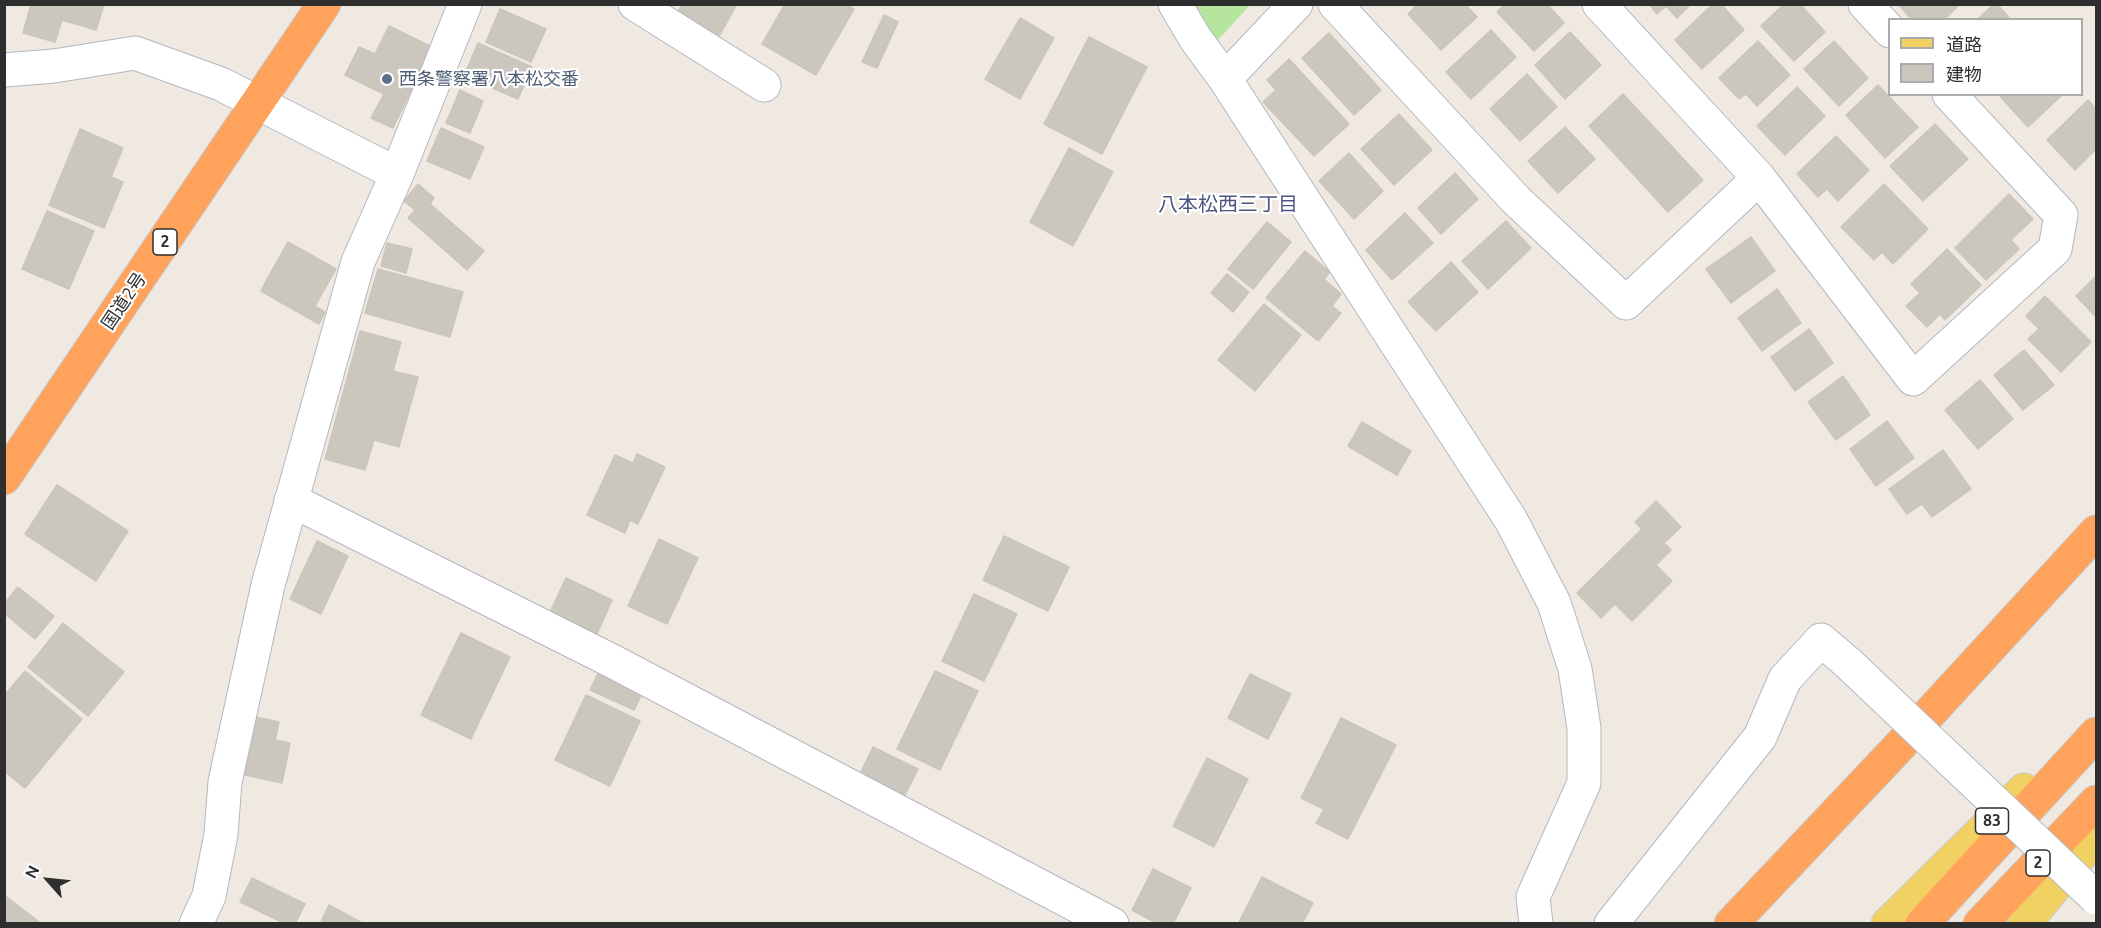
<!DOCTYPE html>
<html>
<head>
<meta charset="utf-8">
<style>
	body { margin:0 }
	#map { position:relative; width:2101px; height:928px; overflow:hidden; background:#efe9e1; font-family:Ubuntu,"Noto Sans JP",sans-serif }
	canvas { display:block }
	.frame { position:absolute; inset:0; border:6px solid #2e2e2e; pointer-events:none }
	.legend { position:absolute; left:1888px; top:18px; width:195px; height:78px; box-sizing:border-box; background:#fff; border:2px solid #ababab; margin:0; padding:8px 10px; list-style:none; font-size:18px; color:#2e2e2e }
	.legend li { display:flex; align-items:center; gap:12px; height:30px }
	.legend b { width:30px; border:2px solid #ababab }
	.north { position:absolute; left:18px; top:850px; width:60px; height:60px; -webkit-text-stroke:4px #fff; paint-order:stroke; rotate:297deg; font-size:16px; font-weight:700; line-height:24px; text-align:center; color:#2e2e2e }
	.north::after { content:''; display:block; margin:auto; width:21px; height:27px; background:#2e2e2e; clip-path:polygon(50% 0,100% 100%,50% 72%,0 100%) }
</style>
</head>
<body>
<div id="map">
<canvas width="2101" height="928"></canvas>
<div class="frame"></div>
<ul class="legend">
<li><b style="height:8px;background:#f2d163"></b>道路</li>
<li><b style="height:16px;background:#cbc7bf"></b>建物</li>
</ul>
<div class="north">N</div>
</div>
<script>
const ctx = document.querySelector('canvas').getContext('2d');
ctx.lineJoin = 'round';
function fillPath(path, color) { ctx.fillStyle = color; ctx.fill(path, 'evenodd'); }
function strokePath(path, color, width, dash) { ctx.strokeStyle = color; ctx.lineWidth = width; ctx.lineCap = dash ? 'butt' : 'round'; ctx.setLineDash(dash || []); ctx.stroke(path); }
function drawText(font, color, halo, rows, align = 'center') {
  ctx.font = font + ' Ubuntu,"Noto Sans JP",sans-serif'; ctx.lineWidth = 4.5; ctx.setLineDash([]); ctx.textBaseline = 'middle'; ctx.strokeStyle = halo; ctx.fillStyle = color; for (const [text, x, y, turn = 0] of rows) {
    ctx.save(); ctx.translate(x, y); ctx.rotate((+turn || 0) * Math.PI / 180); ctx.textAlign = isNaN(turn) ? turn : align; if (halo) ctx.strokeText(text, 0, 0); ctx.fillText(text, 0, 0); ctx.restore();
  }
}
fillPath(new Path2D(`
	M1186,5H1250L1219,39H1207Z`), '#b6e59e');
const building = new Path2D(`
	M31,4H104L96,30L62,20L55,42L23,33Z
	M682,4H737L717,40L676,16Z
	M785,4H847L854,9L816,75L762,44Z
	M1418,4H1465L1477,17L1441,50L1408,14Z
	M1505,4H1547L1564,23L1534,51L1497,12Z
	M1649,4H1691L1677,18L1666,6L1657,14Z
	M1713,4H1721L1744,30L1702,69L1675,40Z
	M1784,4H1800L1825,32L1794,61L1761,26Z
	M1898,4H1960L1944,20H1912Z
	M1994,4H1997L2011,20H1977Z
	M500,9L546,29L531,62L486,42Z
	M884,15L898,22L877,68L862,62Z
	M1020,18L1054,38L1020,99L985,79Z
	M389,26L436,49L418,84L415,83L393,128L371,118L384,94L345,75L359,47L375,54Z
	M1491,30L1516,57L1471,99L1446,72Z
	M1570,32L1601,65L1565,99L1535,65Z
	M1329,33L1381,90L1354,115L1302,58Z
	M1089,37L1147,67L1102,154L1044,124Z
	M1758,41L1790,75L1757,106L1746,94L1739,99L1719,78Z
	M1834,41L1868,78L1839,106L1804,69Z
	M478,43L532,67L518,99L464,76Z
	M1289,59L1349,124L1314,156L1263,102L1276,90L1267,80Z
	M1527,74L1557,107L1520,141L1490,109Z
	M1878,85L1918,127L1885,158L1846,115Z
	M1797,87L1825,116L1785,155L1757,126Z
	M460,90L483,101L470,133L446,123Z
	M1623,94L1703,180L1668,212L1589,126Z
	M1998,94H2063L2028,127Z
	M2088,100L2096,109V149L2075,170L2047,140Z
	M1399,114L1432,150L1394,185L1361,149Z
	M1935,124L1968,159L1923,201L1890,166Z
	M1565,127L1595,159L1558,193L1528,161Z
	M441,128L484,147L470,179L427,161Z
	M80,129L123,148L111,177L123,182L104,228L49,205Z
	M1836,136L1869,170L1838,201L1827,189L1818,197L1797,174Z
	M1069,148L1113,172L1073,246L1030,222Z
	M1349,153L1383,191L1354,219L1319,181Z
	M1455,173L1478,199L1441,234L1418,208Z
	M418,184L434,198L430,204L484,251L467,270L408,218L415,210L404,201Z
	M1884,184L1928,229L1893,264L1882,252L1874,260L1841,227Z
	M2009,194L2033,219L2011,240L2019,249L1986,280L1955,248Z
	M47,211L94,231L69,289L22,269Z
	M1405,213L1433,243L1392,280L1366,250Z
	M1506,221L1531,248L1488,289L1462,261Z
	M1267,222L1291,242L1253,289L1228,269Z
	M1751,237L1775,271L1731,303L1706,269Z
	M288,242L336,269L315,306L267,279Z
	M387,243L412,249L406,273L381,266Z
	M1947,249L1981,285L1945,320L1940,314L1927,327L1906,306L1920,293L1911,284Z
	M1305,251L1330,272L1324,279L1341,294L1332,306L1341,313L1318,341L1266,298Z
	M1451,262L1478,292L1436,331L1408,302Z
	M378,269L463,292L450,337L365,313Z
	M1227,274L1249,292L1233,312L1211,293Z
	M2096,276V317L2076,296Z
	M267,279L325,312L319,324L261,291Z
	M1777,289L1801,323L1762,351L1738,318Z
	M2045,296L2091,342L2061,372L2028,339L2039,329L2026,316Z
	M1264,304L1301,335L1255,391L1218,360Z
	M1809,329L1833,363L1795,391L1771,357Z
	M360,331L401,342L393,371L418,377L399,447L374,440L365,470L325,459Z
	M2024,350L2054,385L2023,410L1994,375Z
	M1843,376L1870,415L1836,440L1808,402Z
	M1980,380L2013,419L1978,449L1945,410Z
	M1887,421L1914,458L1876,486L1850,449Z
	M1362,422L1411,451L1397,475L1348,446Z
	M1943,450L1971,489L1932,517L1922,504L1907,514L1889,489Z
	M637,454L665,467L638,524L630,520L625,533L587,515L615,455L633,463Z
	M57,485L128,531L96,581L25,534Z
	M1656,501L1681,527L1664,543L1671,550L1656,565L1672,581L1632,621L1615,604L1601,618L1577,593L1642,529L1635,522Z
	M1004,536L1069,567L1048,611L983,580Z
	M659,539L698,558L667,624L628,606Z
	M317,541L348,556L321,614L290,599Z
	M566,578L612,600L597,634L550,612Z
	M18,587L54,616L35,639L4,613V604Z
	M974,594L1017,614L984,681L942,661Z
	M63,623L124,672L88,716L28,667Z
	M461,633L510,657L471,739L421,715Z
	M25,671L82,719L25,788L4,771V696Z
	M599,671L643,692L634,710L590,690Z
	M935,671L978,691L940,770L897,749Z
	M1250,674L1291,694L1268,739L1228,718Z
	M586,695L640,721L610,786L555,760Z
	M256,717L279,722L275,740L290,743L282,783L245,775Z
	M1341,718L1396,745L1348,839L1316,823L1324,809L1301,798Z
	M873,747L918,769L903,799L858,778Z
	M1207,758L1248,779L1214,847L1173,826Z
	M1153,869L1191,888L1173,924H1158L1132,910Z
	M1262,877L1313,903L1302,924H1238Z
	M252,878L305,904L295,924H286L240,902Z
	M4,895L42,924H4Z
	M329,905L364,924H320Z`);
fillPath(building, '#cbc7bf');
strokePath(building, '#cbc5ba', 1.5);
const street = new Path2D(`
	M635,4L764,85
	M1175,4L1195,38L1225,79L1511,520L1554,603L1575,669L1584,728V783L1533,897L1536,924
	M1335,4L1516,200L1626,303L1759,178
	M1599,4L1759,178L1913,379L2055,249L2061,215L1949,94
	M1865,4L1890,31
	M4,70L54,66L135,53L221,84L397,174
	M1225,79L1296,4
	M291,500L614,662L1112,924
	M196,924L209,896L221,834L225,782L268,585L358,262L397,174L465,4
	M1611,924L1760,737L1785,679L1821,640L1848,663`);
const primary = new Path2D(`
	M1888,924L2024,790
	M2024,924L2096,836`);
const highway = new Path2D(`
	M4,478L324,4
	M1731,924L1894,752L2096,532
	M1922,924L2096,734
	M1980,924L2096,802`);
strokePath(street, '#b4b7c1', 35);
strokePath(primary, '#c9c9c9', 35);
strokePath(highway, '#c9c9c9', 35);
strokePath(street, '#fff', 33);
strokePath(primary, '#f2d163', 33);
strokePath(highway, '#ffa35c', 33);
const streetBridge = new Path2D(`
	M1848,663L2096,898`);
strokePath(streetBridge, '#b4b7c1', 35, []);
strokePath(streetBridge, '#fff', 33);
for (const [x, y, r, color] of [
	[387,79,6,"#5c6f8a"]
]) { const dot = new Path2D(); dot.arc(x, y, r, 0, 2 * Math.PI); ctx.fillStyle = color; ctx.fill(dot); strokePath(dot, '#fff', 2); }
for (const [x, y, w] of [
	[165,242,24],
	[1992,821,33],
	[2038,863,24]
]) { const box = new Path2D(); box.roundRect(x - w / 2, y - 13, w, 26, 4.5); ctx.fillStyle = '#fff'; ctx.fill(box); strokePath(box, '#2e2e2e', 1.5); }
drawText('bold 16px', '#2e2e2e', null, [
	["2",165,242],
	["83",1992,821],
	["2",2038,863]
]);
drawText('18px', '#4e5e75', '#fff', [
	["西条警察署八本松交番",399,79]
], 'left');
drawText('18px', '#2e2e2e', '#fff', [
	["国道2号",124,301,-56]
]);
drawText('20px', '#4d5680', '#fff', [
	["八本松西三丁目",1228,204]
]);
</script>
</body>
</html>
